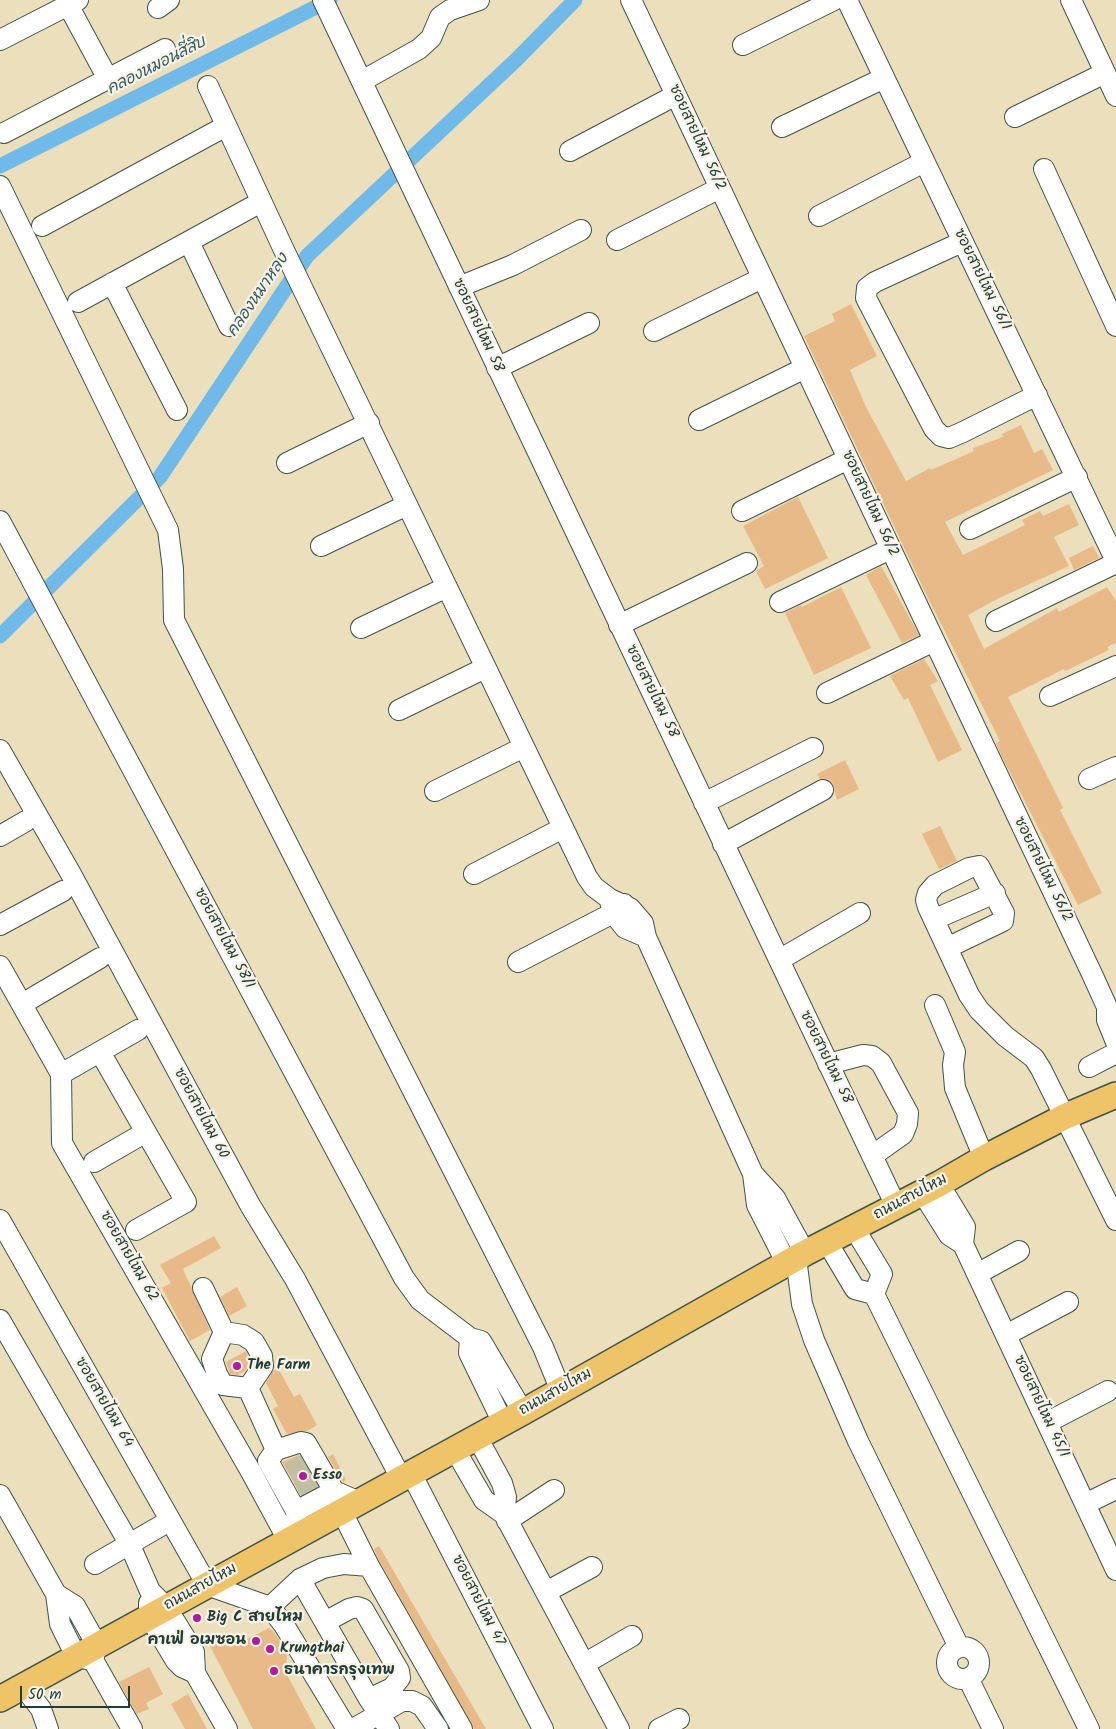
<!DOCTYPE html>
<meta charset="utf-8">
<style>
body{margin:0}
#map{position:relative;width:1116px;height:1729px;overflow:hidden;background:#ebdfbc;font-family:Kalam,sans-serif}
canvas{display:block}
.scale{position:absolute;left:20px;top:1686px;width:110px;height:22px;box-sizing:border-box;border:2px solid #1f3d34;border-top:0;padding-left:6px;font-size:15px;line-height:18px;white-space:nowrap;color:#1f3d34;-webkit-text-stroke:4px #f7f3e8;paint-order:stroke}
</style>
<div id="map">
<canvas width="1116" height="1729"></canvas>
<div class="scale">50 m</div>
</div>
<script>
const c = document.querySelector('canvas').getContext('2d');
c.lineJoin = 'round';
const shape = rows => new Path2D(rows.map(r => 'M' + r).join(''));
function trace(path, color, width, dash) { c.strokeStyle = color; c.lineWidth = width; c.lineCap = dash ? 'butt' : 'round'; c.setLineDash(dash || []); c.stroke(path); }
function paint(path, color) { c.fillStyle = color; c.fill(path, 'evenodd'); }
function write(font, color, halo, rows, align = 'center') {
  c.font = font + ' Kalam,"Playpen Sans Thai",sans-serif'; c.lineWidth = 4.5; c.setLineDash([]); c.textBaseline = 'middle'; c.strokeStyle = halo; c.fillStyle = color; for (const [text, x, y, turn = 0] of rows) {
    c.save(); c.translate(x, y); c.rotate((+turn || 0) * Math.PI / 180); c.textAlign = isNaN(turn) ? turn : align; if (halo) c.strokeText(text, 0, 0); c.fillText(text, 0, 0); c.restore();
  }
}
const canal = shape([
 [0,166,330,0],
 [0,636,160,477,307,256,516,60,575,0]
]);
const building = shape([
 [851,304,877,356,850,370,866,407,906,481,930,468,931,470,974,451,973,448,1003,437,1002,434,1021,425,1034,453,1042,449,1053,470,945,522,963,555,1025,525,1022,520,1040,511,1043,516,1069,504,1079,525,1054,537,1069,566,999,598,968,615,984,649,1057,608,1059,612,1107,587,1116,601,1116,643,1107,647,1109,650,1065,671,1064,669,1008,697,1063,808,1060,810,1102,893,1078,905,1002,757,996,743,1000,741,926,594,804,336,835,321,832,314],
 [798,497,828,558,765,589,756,571,764,566,743,526],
 [1093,546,1099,558,1074,570,1069,558],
 [881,566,919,635,902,643,866,575],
 [841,587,871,648,814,675,785,613,801,605,802,607],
 [924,659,938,681,930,685,962,750,938,762,908,698,904,700,890,676],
 [845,760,859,789,837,800,833,784,829,780,820,779,817,774],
 [940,826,957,861,939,869,922,834],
 [214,1236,221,1248,183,1269,210,1330,190,1341,162,1288,171,1283,160,1265],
 [237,1287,247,1306,229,1316,220,1297],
 [246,1351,251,1363,245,1371,238,1375,230,1374,226,1362],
 [278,1368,294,1397,300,1394,317,1425,307,1431,287,1434,273,1409,278,1406,266,1383,273,1371],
 [333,1454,346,1480,343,1482,328,1457],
 [299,1455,317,1486,301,1495,282,1462],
 [379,1546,486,1729,474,1729,379,1560,374,1549],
 [269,1628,274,1632,287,1653,286,1673,316,1729,253,1729,210,1646,226,1637,231,1647],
 [149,1667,163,1694,146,1703,149,1709,137,1714,119,1682],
 [188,1694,207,1729,185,1729,171,1704]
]);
const minorTunnel = shape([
 [289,1473,308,1463],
 [299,1492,319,1481]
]);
const minor = shape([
 [323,0,896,1206],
 [631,0,1092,974,1107,1007,1107,1020,1116,1042],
 [847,0,1116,561],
 [1071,0,1116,96],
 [68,5,108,79],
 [158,8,169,0],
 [0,40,78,0],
 [743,45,834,0],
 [362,81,419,49,431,38,440,17,450,10,479,0],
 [208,86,283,248,587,877,594,887,610,899,630,908,643,923,646,937,753,1174,757,1205,787,1264],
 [1015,117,1105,73],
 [782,127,884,78],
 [4,133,165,49],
 [570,151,676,95],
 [1044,169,1116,326],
 [0,186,168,530,173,569,174,620,543,1347,561,1391],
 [819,216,924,162],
 [42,226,226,126],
 [617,240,720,188],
 [189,242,229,326],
 [962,242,875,282,867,288,866,298,934,429,941,436,949,438,963,432,1037,395],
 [112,283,177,410],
 [459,287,513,265,581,230],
 [78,302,261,202],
 [654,331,762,278],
 [497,368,589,323],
 [699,420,805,368],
 [287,463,369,423],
 [742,511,848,459],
 [0,521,404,1278,420,1300,470,1338,481,1341,523,1412],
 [970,529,1077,477],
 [321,546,407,505],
 [780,602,890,549],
 [996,621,1116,563],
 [619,625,747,563],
 [361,628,447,587],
 [827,693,934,641],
 [1050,696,1116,666],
 [399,710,485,668],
 [0,750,71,874,250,1205,295,1279,401,1478],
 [1089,779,1116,767],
 [435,791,524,747],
 [704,803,813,748],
 [0,836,26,821],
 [723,844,823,790],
 [474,874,563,828],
 [610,901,613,913,625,928,646,937],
 [935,919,995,893],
 [0,925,63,891],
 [949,947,1003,921,1004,913,979,866,969,868,935,885,928,893,926,900,928,907,969,995,979,1010,1005,1036,1034,1058,1041,1069,1116,1220],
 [779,960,860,913],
 [518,962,613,913,624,904],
 [0,966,61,1074,62,1143,250,1470,288,1540],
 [22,1004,100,958],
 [935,1005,955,1052,953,1065,955,1088,984,1158],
 [100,1052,186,1202,136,1230],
 [828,1064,863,1055,872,1056,881,1063,908,1113,907,1124,903,1134,872,1156],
 [1089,1067,1116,1053],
 [61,1074,138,1030],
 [94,1162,146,1132],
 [753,1174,775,1198,805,1253],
 [939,1184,965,1227,963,1244,1116,1570],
 [922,1192,949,1235,963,1244],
 [0,1220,207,1585,270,1607,284,1625,347,1729],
 [854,1228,882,1274,874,1294,1089,1729],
 [827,1242,855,1289,874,1294],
 [796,1258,802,1304,814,1340,858,1441,959,1647],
 [977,1274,1019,1251],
 [203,1288,224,1332],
 [0,1320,129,1543,150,1591,166,1607,194,1652,195,1673,227,1729],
 [224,1332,243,1335,254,1342,262,1356,263,1366,248,1388,223,1385,217,1374,212,1359,224,1332],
 [1006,1335,1068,1302],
 [470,1338,469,1353,503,1423],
 [248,1388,276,1450],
 [1048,1422,1108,1391],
 [477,1437,502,1483,506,1497,504,1514,619,1729],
 [454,1448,484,1500,504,1514],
 [411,1473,543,1729],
 [0,1495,56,1594,60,1624,76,1656,91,1660],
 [1085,1504,1116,1489],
 [341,1510,369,1566,462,1729],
 [296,1511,334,1491],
 [507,1521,554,1490],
 [298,1534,296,1511,268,1461,276,1450,301,1442,306,1443,334,1491,357,1501],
 [95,1564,164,1524],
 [300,1579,369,1699,389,1729],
 [546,1592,592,1567],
 [56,1594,75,1606,97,1645,93,1660],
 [149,1603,149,1616,176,1661,182,1667,195,1673],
 [270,1607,300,1579,323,1568,344,1564,369,1566],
 [325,1622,349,1609,357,1607,363,1609,399,1671,400,1678,392,1688,369,1699],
 '947 1663a16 16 0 1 1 32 0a16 16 0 1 1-32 0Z',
 [93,1660,132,1729],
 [584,1664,632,1636],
 [968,1678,993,1729],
 [23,1686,41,1709,48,1729],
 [353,1729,402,1701,412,1701,422,1706,438,1729],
 [659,1729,679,1719]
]);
const major = shape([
 [0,1699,523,1412,805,1253,939,1184,984,1158,1064,1117,1116,1095]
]);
const markers = [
 [237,1366,5,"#b5179e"],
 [303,1476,5,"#b5179e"],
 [197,1618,5,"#b5179e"],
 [256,1641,5,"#b5179e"],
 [270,1649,5,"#b5179e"],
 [274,1671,5,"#b5179e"]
];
const streetNames = [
 ["ซอยสายไหม 56/2",696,138,65],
 ["ซอยสายไหม 56/1",981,280,64],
 ["ซอยสายไหม 58",477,326,65],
 ["ซอยสายไหม 56/2",869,504,65],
 ["ซอยสายไหม 58",651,692,64],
 ["ซอยสายไหม 56/2",1042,870,64],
 ["ซอยสายไหม 58/1",223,939,62],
 ["ซอยสายไหม 58",825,1058,64],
 ["ซอยสายไหม 60",200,1114,62],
 ["ถนนสายไหม",911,1198,-28],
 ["ซอยสายไหม 62",128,1257,60],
 ["ถนนสายไหม",556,1393,-29],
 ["ซอยสายไหม 64",103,1403,60],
 ["ซอยสายไหม 45/1",1040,1407,65],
 ["ถนนสายไหม",201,1588,-29],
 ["ซอยสายไหม 47",477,1601,63]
];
const poiNames = [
 ["The Farm",247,1366],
 ["Esso",313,1476],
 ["Big C สายไหม",207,1618],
 ["คาเฟ่ อเมซอน",246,1641,"right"],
 ["Krungthai",280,1649],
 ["ธนาคารกรุงเทพ",284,1671]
];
const waterNames = [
 ["คลองหมอนสี่สิบ",157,67,-27],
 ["คลองหมาหลง",259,296,-56]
];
trace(canal, '#6fbae8', 15);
paint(building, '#e8ba87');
trace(minorTunnel, '#c2bfa1', 20, [20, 10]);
trace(minor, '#3e5548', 22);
trace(major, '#3e5548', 28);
trace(minor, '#fff', 20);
trace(major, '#efc469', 25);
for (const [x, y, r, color] of markers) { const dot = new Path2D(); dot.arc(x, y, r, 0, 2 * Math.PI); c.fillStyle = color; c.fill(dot); trace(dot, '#f7f3e8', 2); }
write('15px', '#1f3d34', '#f7f3e8', streetNames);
write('bold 15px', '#1f3d34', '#f7f3e8', poiNames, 'left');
write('italic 16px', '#335c61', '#f7f3e8', waterNames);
</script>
